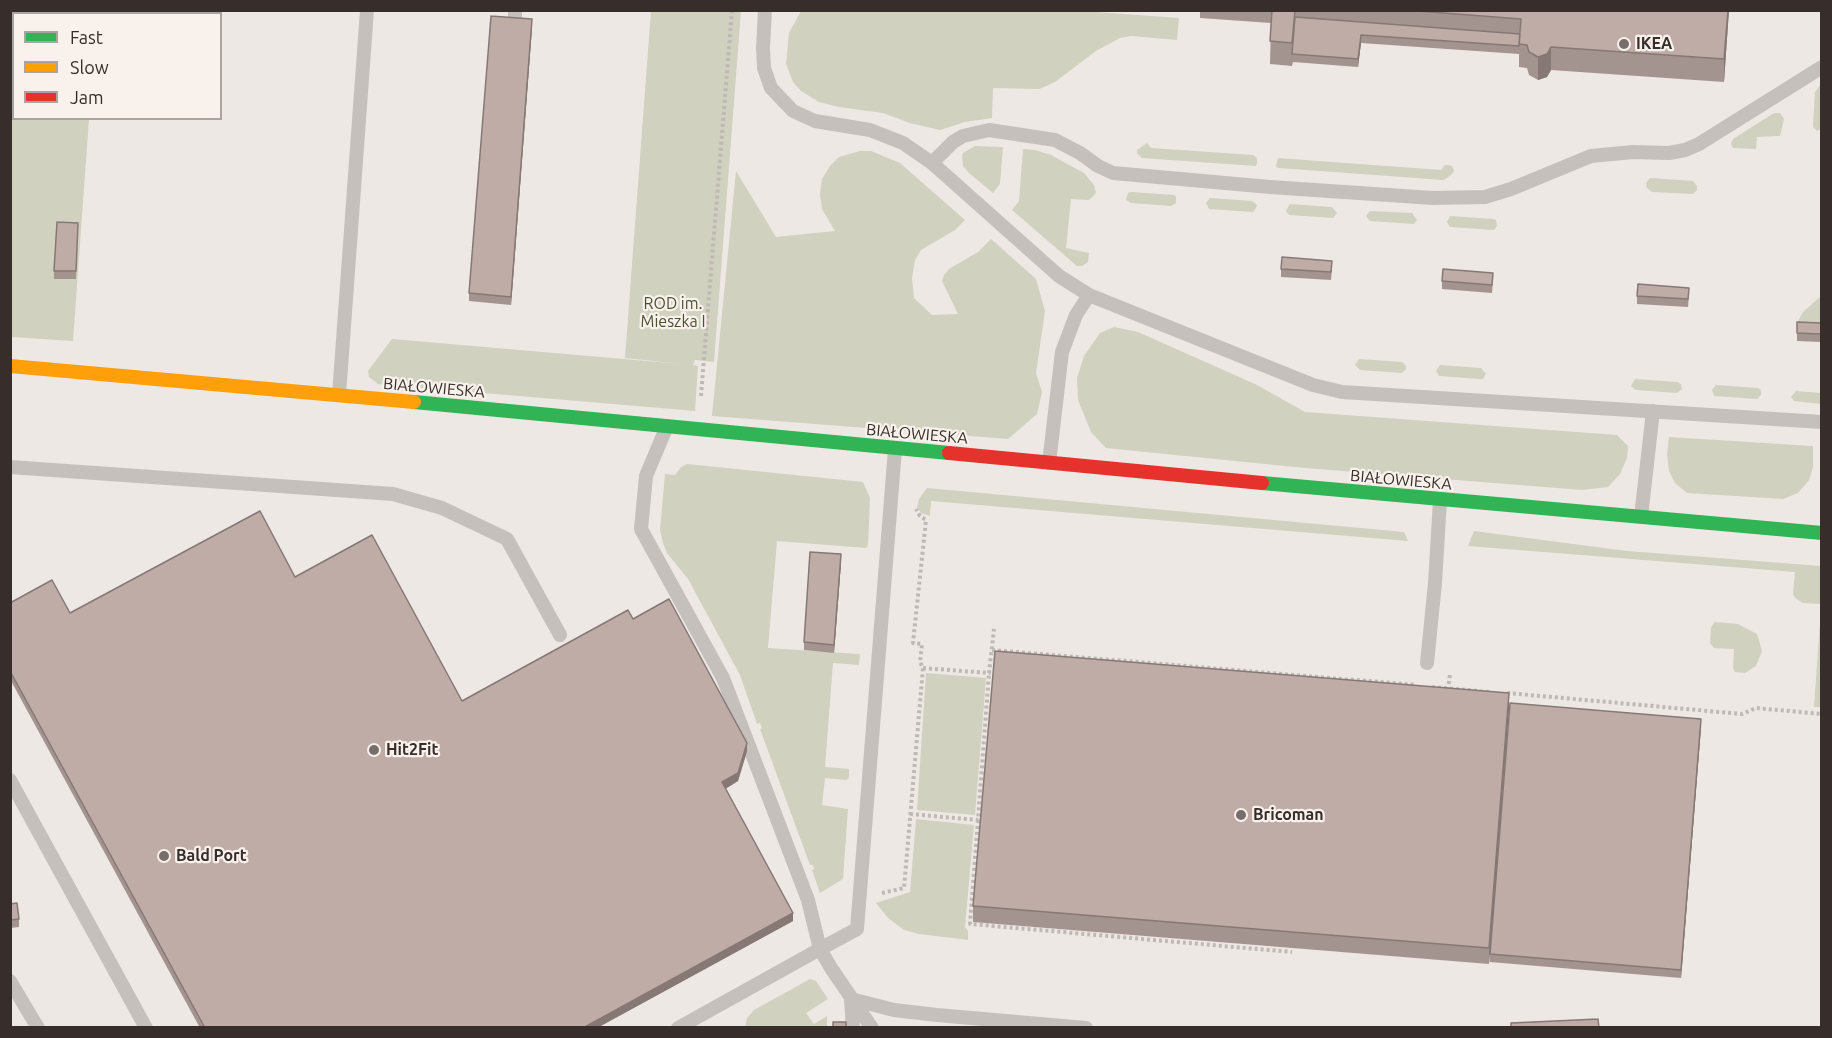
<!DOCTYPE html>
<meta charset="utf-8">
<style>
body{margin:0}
#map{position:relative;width:1832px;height:1038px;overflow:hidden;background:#ede8e4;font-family:Ubuntu,sans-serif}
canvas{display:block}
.frame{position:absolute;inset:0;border:12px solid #372d2b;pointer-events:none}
.legend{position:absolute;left:12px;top:12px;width:210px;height:108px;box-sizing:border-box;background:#f9f1ec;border:2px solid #aba39f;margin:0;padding:8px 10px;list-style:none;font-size:18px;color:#372d2b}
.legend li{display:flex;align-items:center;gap:12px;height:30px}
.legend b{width:30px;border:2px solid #aba39f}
</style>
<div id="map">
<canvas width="1832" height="1038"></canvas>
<div class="frame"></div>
<ul class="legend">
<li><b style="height:8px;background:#30b455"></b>Fast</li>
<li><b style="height:8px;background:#ff9f0a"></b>Slow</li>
<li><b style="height:8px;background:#e5322d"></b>Jam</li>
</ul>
</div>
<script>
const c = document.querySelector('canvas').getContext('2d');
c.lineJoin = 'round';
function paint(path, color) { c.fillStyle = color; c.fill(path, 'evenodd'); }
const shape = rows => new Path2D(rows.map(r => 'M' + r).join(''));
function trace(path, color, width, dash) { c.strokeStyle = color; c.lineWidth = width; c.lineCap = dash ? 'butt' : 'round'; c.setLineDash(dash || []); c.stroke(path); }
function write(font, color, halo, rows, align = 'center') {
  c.font = font + ' Ubuntu,sans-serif'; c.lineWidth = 4.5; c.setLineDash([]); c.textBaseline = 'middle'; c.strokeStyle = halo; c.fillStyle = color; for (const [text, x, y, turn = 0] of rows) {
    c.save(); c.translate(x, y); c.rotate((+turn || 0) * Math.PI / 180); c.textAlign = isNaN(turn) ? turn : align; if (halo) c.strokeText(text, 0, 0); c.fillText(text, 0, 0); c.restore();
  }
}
const green = shape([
 [10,11,96,11,96,14,14,14,14,118,89,119,73,341,11,337],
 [651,11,741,11,714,362,695,360,693,365,698,366,695,411,378,384,369,377,368,371,392,339,682,364,625,358],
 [1082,11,1179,18,1177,40,1131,36,1120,38,1096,51,1055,82,1044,87,1039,89,993,88,992,118,965,122,940,130,910,123,883,113,839,107,819,102,801,91,793,82,786,64,789,33,801,11],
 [1821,84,1821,129,1817,131,1813,127,1815,92],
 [1774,113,1780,113,1784,119,1780,136,1757,137,1756,149,1733,148,1731,144,1733,139],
 [1147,143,1151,148,1253,155,1257,158,1257,163,1256,166,1142,158,1137,153,1137,150],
 [975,146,1003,147,1000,184,993,193,969,173,963,166,962,157,963,153],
 [1023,149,1035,150,1051,155,1084,173,1094,185,1096,193,1089,200,1071,199,1066,248,1089,253,1088,262,1082,266,1077,266,1012,210,1019,201],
 [860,151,871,151,900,163,965,220,955,230,921,250,915,260,912,278,914,298,932,315,958,314,942,281,944,275,949,269,978,252,991,239,1036,279,1045,311,1036,373,1042,392,1037,414,1008,439,712,416,736,171,776,237,835,231,822,209,820,194,822,179,830,166,839,157],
 [1278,158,1441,170,1445,165,1448,165,1452,166,1454,171,1452,174,1444,180,1278,168,1276,166],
 [1650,178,1693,181,1697,186,1697,190,1693,194,1652,192,1647,188,1646,183],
 [1131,192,1174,195,1176,197,1176,203,1171,206,1131,203,1126,200,1128,193],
 [1210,198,1252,201,1257,205,1256,208,1253,212,1209,209,1206,203],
 [1290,204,1332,207,1337,213,1333,218,1289,215,1286,211],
 [1370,211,1412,213,1417,220,1414,224,1370,221,1366,216],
 [1450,216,1493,219,1496,220,1497,226,1494,230,1450,227,1447,222],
 [1821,296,1821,330,1797,323,1803,312],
 [1114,327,1138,332,1257,385,1305,412,1617,435,1628,446,1627,458,1620,474,1608,487,1582,490,1305,468,1106,448,1091,432,1078,400,1077,378,1084,356,1100,333],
 [1359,359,1402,362,1406,366,1406,369,1402,373,1360,370,1355,365],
 [1440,365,1481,368,1486,374,1483,379,1479,379,1439,376,1436,371],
 [1635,379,1677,382,1681,384,1682,389,1677,393,1636,390,1631,386],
 [1716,385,1758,388,1761,390,1761,395,1757,399,1714,396,1712,390],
 [1796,391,1821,393,1821,404,1794,401,1791,397],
 [1669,437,1813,446,1813,467,1809,480,1798,493,1783,499,1687,493,1675,483,1669,471,1667,454],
 [687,464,863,482,870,498,868,546,866,548,777,541,768,648,860,654,859,665,833,663,825,767,849,769,849,778,846,780,825,778,822,805,848,809,843,879,820,893,812,870,814,869,813,865,810,865,760,729,762,728,760,723,757,724,740,675,688,579,667,553,663,543,660,530,665,474,675,475,681,467],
 [927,488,1404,532,1408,541,931,501,930,516,921,513,917,507,919,499],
 [1474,531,1627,551,1821,566,1821,604,1803,603,1795,598,1793,594,1795,572,1468,546],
 [1821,608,1821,707,1814,707],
 [1715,622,1738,624,1757,634,1762,651,1756,666,1745,673,1735,672,1733,668,1734,649,1714,648,1710,643,1711,627],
 [926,673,986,678,975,815,917,810],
 [916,819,974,825,965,927,968,931,968,940,919,934,904,930,888,918,876,903,910,892],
 [810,979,816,981,828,999,806,1013,814,1024,827,1016,827,1027,745,1027,747,1018,754,1010]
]);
const path = shape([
 [701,396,732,10],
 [992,650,1416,685],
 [923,668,989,673,994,629],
 [1432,687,1490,692],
 [1448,690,1450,674],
 [1507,693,1742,714,1756,708,1822,714],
 [910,814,978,820,989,673],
 [978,820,970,924,1292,952],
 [882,893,904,888,923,668,920,662,922,644,913,643,926,520,920,516,916,509]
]);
const lane = shape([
 [765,10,763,48,764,68,771,88,793,111,815,121,870,130,903,143,932,163,1059,276,1089,295,1313,385,1342,392,1822,422],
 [515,17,515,10],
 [932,163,953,142,963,136,989,130,1055,140,1080,153,1098,166,1113,173,1270,187,1433,198,1485,197,1511,189,1591,156,1633,152,1669,153,1685,150,1699,144,1822,67],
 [339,395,367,10],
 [667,426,646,476,641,529,723,678,808,900,820,949,678,1028],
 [1049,463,1062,352,1076,315,1089,295],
 [10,467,393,494,442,508,507,539,560,635],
 [1641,517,1653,411],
 [1427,663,1435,583,1440,500],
 [10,780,146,1028],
 [10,981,38,1028],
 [851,999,894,1010,937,1015,1086,1028],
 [851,1000,853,1028],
 [872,1028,831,968,820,949,857,929,895,449]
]);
const fast = shape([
 [414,402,949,453],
 [1262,483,1822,533]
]);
const slow = shape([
 [10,366,414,402]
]);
const jam = shape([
 [949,453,1262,483]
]);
const wall = shape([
 [1200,10,1729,10,1724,82,1551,70,1547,77,1538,80,1529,75,1527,68,1519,67,1519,54,1361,43,1358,67,1293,62,1292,66,1270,64,1271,23,1200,18],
 [532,27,511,305,469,301,469,293],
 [78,223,76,279,54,279,54,271],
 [1281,269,1332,269,1331,280,1281,277],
 [1442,281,1493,281,1492,293,1442,289],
 [1637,296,1689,296,1688,307,1637,304],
 [1797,322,1821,323,1821,342,1797,341],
 [841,562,834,653,804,650,804,642],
 [295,577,462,701,747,751,738,781,725,789,793,921,597,1028,200,1028,10,679,10,603,70,613],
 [1509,709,1489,964,973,922,973,906],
 [1701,727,1681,978,1490,962,1490,954],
 [10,904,19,919,19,927,10,928]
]);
const shadedWall = shape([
 [1728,10,1729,10,1724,82,1724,59],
 [532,19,532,27,511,305,511,297],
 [1361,35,1361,43,1358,67,1358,59],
 [1551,47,1551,70,1547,77,1538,80,1538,57],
 [841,554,841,562,834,653,834,645],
 [1509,693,1509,709,1489,964,1489,948],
 [1701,719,1701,727,1681,978,1681,970],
 [747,743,747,751,738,781,722,791,722,782],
 [793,913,793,921,597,1028,583,1028]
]);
const building = shape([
 [1272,10,1295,10,1292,43,1270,41,1272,10],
 [1405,10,1728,10,1724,59,1551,47,1547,54,1538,57,1529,52,1527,45,1519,44,1521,19,1405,10],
 [491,16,532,19,511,297,469,293,491,16],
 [1295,17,1520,34,1519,46,1361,35,1358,59,1292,54,1295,17],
 [57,222,78,223,76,271,54,271,57,222],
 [1282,257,1332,261,1331,272,1281,269,1282,257],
 [1443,269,1493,273,1492,285,1442,281,1443,269],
 [1638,284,1689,288,1688,299,1637,296,1638,284],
 [1797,322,1821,323,1821,334,1797,333,1797,322],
 [260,511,295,577,372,535,462,701,628,610,633,619,669,599,747,743,738,773,722,782,793,913,583,1028,205,1028,10,671,10,603,52,580,70,613,260,511],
 [810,552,841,554,834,645,804,642,810,552],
 [995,651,1509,693,1489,948,973,906,995,651],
 [1510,703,1701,719,1681,970,1490,954,1510,703],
 [17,903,19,919,10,920,10,904,17,903],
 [1598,1019,1599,1028,1511,1028,1511,1023,1598,1019],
 [833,1022,846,1022,846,1028,833,1028,833,1022]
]);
const markers = [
 [1624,44,6,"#776e6c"],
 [374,750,6,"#776e6c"],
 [1241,815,6,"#776e6c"],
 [164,856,6,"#776e6c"]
];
const poiNames = [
 ["IKEA",1636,44],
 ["Hit2Fit",386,750],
 ["Bricoman",1253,815],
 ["Bald Port",176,856]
];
const parkNames = [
 ["ROD im.",673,304],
 ["Mieszka I",673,322]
];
const streetNames = [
 ["BIAŁOWIESKA",434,388,5],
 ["BIAŁOWIESKA",917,434,5],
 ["BIAŁOWIESKA",1401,480,5]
];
paint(green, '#d0d1bf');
trace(path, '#bfb8b5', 4, [3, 3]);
trace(lane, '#c6c0bc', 14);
trace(fast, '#30b455', 14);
trace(slow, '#ff9f0a', 14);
trace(jam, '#e5322d', 14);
paint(wall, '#a49490');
paint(shadedWall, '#867875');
paint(building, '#bfaca7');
trace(building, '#867875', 1.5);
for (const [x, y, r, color] of markers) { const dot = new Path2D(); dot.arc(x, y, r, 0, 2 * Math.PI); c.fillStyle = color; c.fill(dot); trace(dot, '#f9f1ec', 2); }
write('bold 16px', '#372d2b', '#f9f1ec', poiNames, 'left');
write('16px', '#4a5330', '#f9f1ec', parkNames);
write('16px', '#372d2b', '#f9f1ec', streetNames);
</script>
